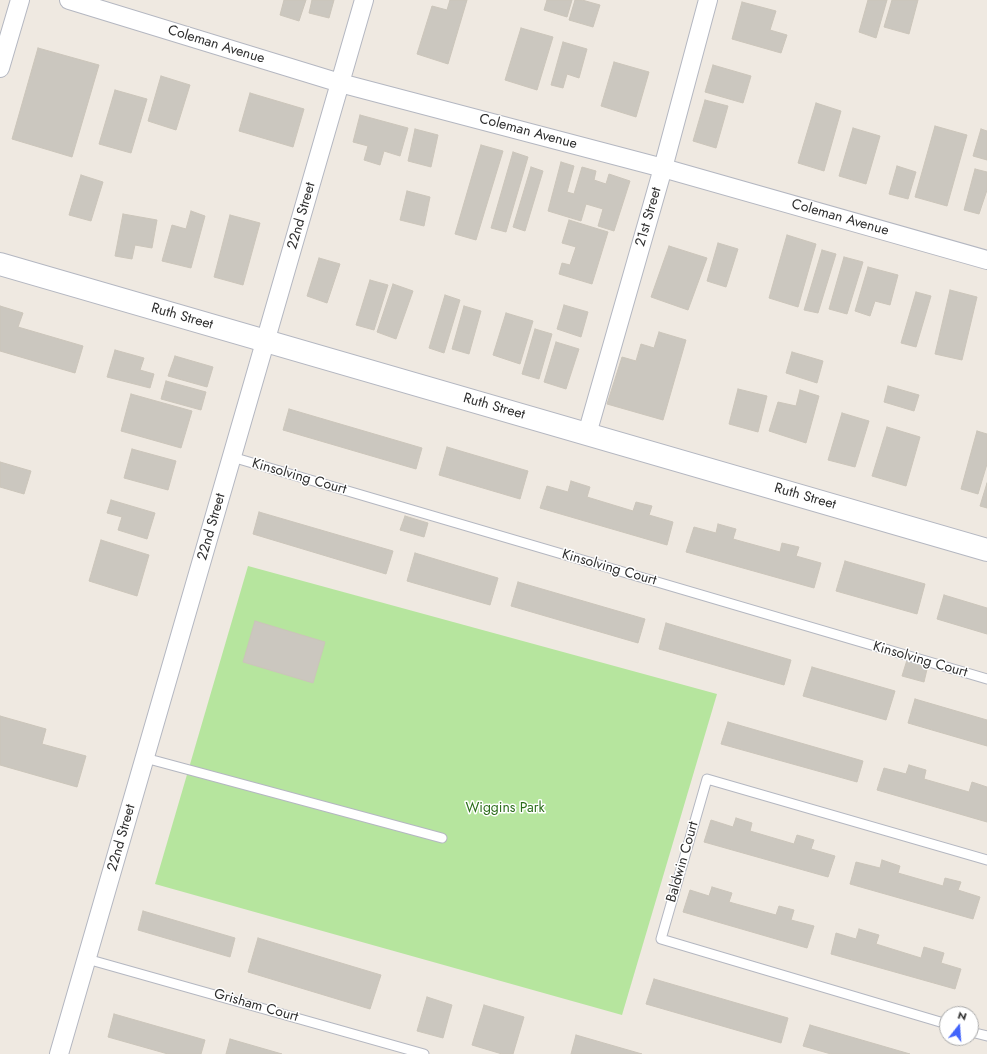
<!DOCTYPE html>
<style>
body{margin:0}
#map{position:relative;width:987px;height:1054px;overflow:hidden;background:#efe9e1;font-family:Jost,sans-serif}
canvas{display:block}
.north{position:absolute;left:939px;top:1006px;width:40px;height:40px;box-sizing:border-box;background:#fff;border:1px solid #ababab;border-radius:50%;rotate:17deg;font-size:11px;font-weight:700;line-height:16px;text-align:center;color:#2e2e2e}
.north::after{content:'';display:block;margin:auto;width:14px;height:18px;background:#4264fb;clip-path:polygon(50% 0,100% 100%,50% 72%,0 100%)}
</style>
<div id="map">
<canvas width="987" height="1054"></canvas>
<div class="north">N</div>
</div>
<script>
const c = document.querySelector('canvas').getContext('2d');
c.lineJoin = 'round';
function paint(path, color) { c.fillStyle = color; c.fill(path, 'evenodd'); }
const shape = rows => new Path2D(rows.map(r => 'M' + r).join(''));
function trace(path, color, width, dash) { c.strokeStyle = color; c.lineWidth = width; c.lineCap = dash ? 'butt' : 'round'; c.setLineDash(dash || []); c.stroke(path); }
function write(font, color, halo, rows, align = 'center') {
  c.font = font + ' Jost,sans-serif'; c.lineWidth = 3; c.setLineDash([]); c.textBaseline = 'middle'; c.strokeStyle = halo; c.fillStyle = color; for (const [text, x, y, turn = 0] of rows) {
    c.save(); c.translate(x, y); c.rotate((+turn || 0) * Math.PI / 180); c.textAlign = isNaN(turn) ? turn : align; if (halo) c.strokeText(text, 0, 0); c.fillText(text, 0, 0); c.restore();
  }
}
const green = shape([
 [248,566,717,694,622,1015,155,884]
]);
const building = shape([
 [284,0,306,0,299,21,280,15,284,0],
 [312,0,334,0,329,18,309,13,312,0],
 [450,0,467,0,448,64,417,54,432,6,447,10,450,0],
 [547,0,572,0,567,17,544,10,547,0],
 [575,0,582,0,600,5,593,27,569,20,575,0],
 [868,0,887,0,876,38,859,32,868,0],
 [892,0,918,0,909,34,884,27,892,0],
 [742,2,776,11,770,30,787,35,781,53,732,39,742,2],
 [521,28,553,37,537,90,505,80,521,28],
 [563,42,587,49,579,78,567,74,563,88,551,85,563,42],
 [38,48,99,65,72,157,12,139,38,48],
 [614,62,649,72,636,117,601,106,614,62],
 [713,65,751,76,743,103,705,92,713,65],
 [161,76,190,85,176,130,148,121,161,76],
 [115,90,147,99,131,153,99,144,115,90],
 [250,93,304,109,293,147,239,131,250,93],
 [705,100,728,106,716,148,693,141,705,100],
 [816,103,841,111,824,171,798,163,816,103],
 [360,115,408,128,400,156,384,151,380,165,364,160,368,146,353,142,360,115],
 [935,126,967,135,947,206,915,197,935,126],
 [853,128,880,136,866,184,839,176,853,128],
 [415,129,438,135,431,167,408,161,415,129],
 [981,129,987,131,987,160,973,156,981,129],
 [481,145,503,151,476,240,455,234,481,145],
 [513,152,528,157,506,232,491,228,513,152],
 [561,162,574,166,567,192,574,194,582,167,596,171,594,180,606,184,609,174,630,181,614,231,598,226,603,209,586,204,581,221,548,211,561,162],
 [897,166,916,172,908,199,889,194,897,166],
 [531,167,543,171,525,231,513,227,531,167],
 [975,169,987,172,987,190,979,214,964,210,975,169],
 [81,175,103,182,91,221,69,215,81,175],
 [407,191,430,197,424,226,400,220,407,191],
 [191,211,205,216,191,268,162,261,172,225,186,229,191,211],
 [123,214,157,220,152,248,135,245,132,259,115,256,123,214],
 [230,215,260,223,243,285,214,277,230,215],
 [569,220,608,232,592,284,559,274,562,263,570,265,576,247,562,243,569,220],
 [787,235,816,244,798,307,769,298,787,235],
 [718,243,738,249,726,287,707,281,718,243],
 [669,246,707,258,688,310,651,297,669,246],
 [822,250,836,254,818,313,804,310,822,250],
 [844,257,863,262,847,314,829,309,844,257],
 [319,258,340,264,327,303,307,296,319,258],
 [868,267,898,275,890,305,875,301,870,316,855,311,868,267],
 [370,280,388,285,374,330,356,325,370,280],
 [393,284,413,291,396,339,377,332,393,284],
 [950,290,977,297,962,360,935,354,950,290],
 [916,292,931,296,916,347,901,343,916,292],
 [445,295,460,300,444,353,429,348,445,295],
 [564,305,588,312,581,337,557,329,564,305],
 [0,306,23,313,18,327,83,346,75,373,0,351,0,306],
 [464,306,481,311,469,354,452,349,464,306],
 [506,313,533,321,520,364,493,355,506,313],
 [535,329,552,334,539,379,522,374,535,329],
 [659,332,686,340,663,420,607,404,622,357,636,361,641,344,654,348,659,332],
 [556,342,579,349,566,389,544,382,556,342],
 [115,350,144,358,140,370,154,374,150,388,107,377,115,350],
 [792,352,823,361,817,383,786,373,792,352],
 [175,356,213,367,207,387,168,376,175,356],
 [166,381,206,392,201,410,161,399,166,381],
 [888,386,919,395,914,411,884,402,888,386],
 [738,389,767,396,758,432,729,424,738,389],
 [800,390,819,396,806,443,769,431,778,402,796,406,800,390],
 [131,394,192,411,181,448,121,431,131,394],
 [289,409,422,448,416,469,283,430,289,409],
 [842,413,869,421,855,467,828,460,842,413],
 [887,427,920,437,906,486,872,476,887,427],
 [977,431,987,434,987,464,978,494,961,489,977,431],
 [447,447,528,471,520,499,439,475,447,447],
 [132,449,176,461,168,490,124,478,132,449],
 [0,462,31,471,24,494,0,487,0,462],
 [571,481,590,487,587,497,633,511,636,502,652,506,649,515,673,522,667,545,540,508,547,486,568,492,571,481],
 [987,483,987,508,980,506,987,483],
 [111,500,155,513,147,539,118,530,122,517,107,513,111,500],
 [259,512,393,551,386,574,253,534,259,512],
 [405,516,428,523,424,537,400,530,405,516],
 [718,524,736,529,733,539,780,552,782,543,799,547,796,556,821,563,814,588,686,552,694,527,716,533,718,524],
 [101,540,149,555,137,596,89,581,101,540],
 [415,553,498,578,490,605,407,581,415,553],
 [845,561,925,584,917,614,836,591,845,561],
 [518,582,645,619,638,643,511,606,518,582],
 [944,595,987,608,987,634,937,619,944,595],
 [255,621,325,642,313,683,243,662,255,621],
 [666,623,791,660,784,685,659,649,666,623],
 [907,660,928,665,924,682,902,676,907,660],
 [812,667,895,691,886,720,803,696,812,667],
 [915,699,987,720,987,746,908,723,915,699],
 [0,716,46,729,42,744,86,756,77,787,0,765,0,716],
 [728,722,863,761,857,782,721,744,728,722],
 [909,765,926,770,924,779,969,792,972,782,987,787,987,822,877,790,884,768,906,774,909,765],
 [736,818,752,823,750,831,794,844,797,835,814,840,811,849,835,856,828,877,704,842,711,820,733,827,736,818],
 [882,860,900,866,898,873,943,886,945,878,961,882,958,890,980,897,973,919,850,884,856,862,880,868,882,860],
 [712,887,732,893,729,902,776,915,779,906,794,910,791,920,814,926,807,948,683,912,690,890,709,896,712,887],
 [143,911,235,938,230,957,138,930,143,911],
 [859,929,879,935,876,944,921,958,924,947,944,953,941,963,961,969,955,989,831,954,836,933,856,939,859,929],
 [258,938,381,975,370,1009,248,972,258,938],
 [654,979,788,1018,781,1043,646,1004,654,979],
 [427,997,452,1005,443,1038,417,1031,427,997],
 [484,1005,524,1017,513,1054,502,1054,472,1045,484,1005],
 [114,1014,205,1040,201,1054,168,1054,108,1037,114,1014],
 [810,1025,910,1054,831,1054,803,1046,810,1025],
 [576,1035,642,1054,571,1054,576,1035],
 [230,1039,282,1054,226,1054,230,1039]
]);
const lane = shape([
 [232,457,987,679],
 [145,758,442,838],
 [87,959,424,1054],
 [947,1024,661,939,707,779,987,860],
 [971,1032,987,1036]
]);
const street = shape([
 [69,0,340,83,663,168,987,260],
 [0,68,20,0],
 [587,434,663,168,708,0],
 [59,1054,364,0]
]);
const secondary = shape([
 [0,264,987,550]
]);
const streetNames = [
 ["Coleman Avenue",216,45,17],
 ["Coleman Avenue",528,132,15],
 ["22nd Street",302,216,-74],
 ["21st Street",649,217,-74],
 ["Coleman Avenue",840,218,16],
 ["Ruth Street",182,317,16],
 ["Ruth Street",494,407,16],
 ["Kinsolving Court",299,477,16],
 ["Ruth Street",805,497,16],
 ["22nd Street",212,527,-74],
 ["Kinsolving Court",609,568,16],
 ["Kinsolving Court",920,660,16],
 ["22nd Street",122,838,-74],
 ["Baldwin Court",683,862,-74],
 ["Grisham Court",256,1006,16]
];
const parkNames = [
 ["Wiggins Park",505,809]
];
paint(green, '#b6e59e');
paint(building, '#cbc7bf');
trace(building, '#cbc5ba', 1);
trace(lane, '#b4b7c1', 11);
trace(street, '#b4b7c1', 20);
trace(secondary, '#b4b7c1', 24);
trace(lane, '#fff', 9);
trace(street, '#fff', 18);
trace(secondary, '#fff', 22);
write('14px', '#2e2e2e', '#fff', streetNames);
write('14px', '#2c6e1b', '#fff', parkNames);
</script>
